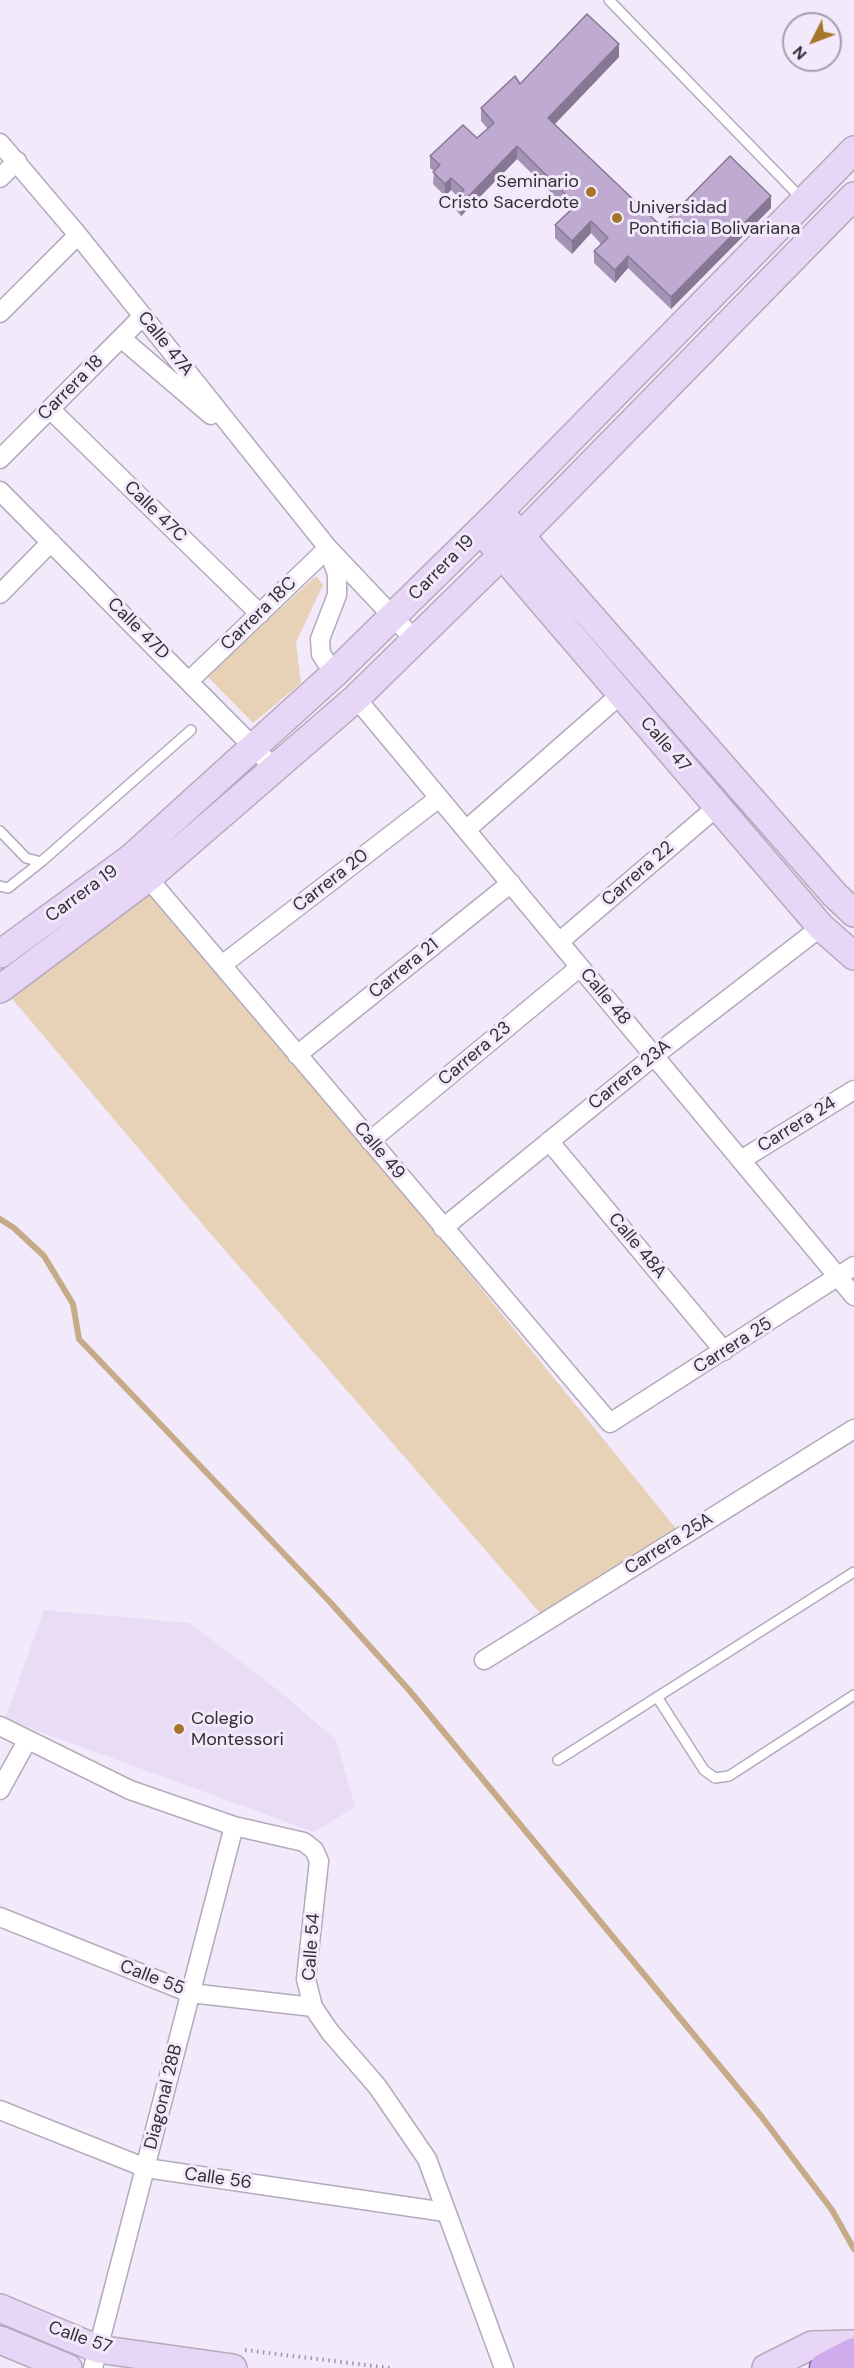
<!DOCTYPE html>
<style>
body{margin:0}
#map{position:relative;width:854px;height:2368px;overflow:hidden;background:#f2e9fb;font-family:"DM Sans",sans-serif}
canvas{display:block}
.north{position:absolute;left:782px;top:12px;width:60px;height:60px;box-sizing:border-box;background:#f2e9fb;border:2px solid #a59fac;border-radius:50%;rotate:228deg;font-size:16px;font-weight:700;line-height:24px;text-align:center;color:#322f35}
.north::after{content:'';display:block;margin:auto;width:21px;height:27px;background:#a5752a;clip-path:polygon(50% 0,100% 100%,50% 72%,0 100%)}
</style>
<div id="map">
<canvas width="854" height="2368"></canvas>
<div class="north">N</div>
</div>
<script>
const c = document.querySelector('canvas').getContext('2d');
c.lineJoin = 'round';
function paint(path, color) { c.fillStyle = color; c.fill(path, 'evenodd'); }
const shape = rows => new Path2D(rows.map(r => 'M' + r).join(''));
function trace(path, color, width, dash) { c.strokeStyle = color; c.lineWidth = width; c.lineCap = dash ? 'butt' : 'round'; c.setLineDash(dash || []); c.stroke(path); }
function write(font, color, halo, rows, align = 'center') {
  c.font = font + ' "DM Sans",sans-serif'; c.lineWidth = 6; c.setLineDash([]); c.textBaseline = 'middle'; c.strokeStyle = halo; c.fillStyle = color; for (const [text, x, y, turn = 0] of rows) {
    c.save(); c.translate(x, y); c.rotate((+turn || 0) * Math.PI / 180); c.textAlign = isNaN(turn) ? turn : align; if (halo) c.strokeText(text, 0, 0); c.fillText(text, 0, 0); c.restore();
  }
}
const built = shape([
 [44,1610,189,1623,283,1694,336,1740,355,1807,314,1832,5,1719]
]);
const green = shape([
 [316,576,323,585,296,642,301,683,253,723,207,676],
 [148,878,682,1536,547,1621,210,1233,3,988]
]);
const stream = shape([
 [0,1219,14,1228,44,1256,73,1304,79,1339,329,1601,409,1690,761,2116,832,2210,854,2249]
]);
const path = shape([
 [245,2350,390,2368]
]);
const lane = shape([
 [609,0,802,199],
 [0,831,26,858,41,862,191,730],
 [0,886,8,888,41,862],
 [657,1697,704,1770,715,1778,729,1776,854,1695],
 [558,1760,854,1572]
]);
const street = shape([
 [0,143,78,235,328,548,415,640],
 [0,178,17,161],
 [0,313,78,235],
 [121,338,211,415],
 [50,409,260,614],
 [0,459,143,316],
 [0,491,275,769],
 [329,552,337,574,337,595,320,639,321,654,334,674],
 [0,594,51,542],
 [190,680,328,548],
 [356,698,854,1296],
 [466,830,621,694],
 [148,878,610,1423,854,1266],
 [559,942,718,806],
 [222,965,439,798],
 [297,1055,511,883],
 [370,1141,580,967],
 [549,1141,724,1351],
 [741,1160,854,1090],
 [443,1228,654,1056,821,927],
 [484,1660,854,1429],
 [0,1726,130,1790,234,1826,304,1842,314,1850,319,1861,306,1979,313,2007,330,2032,377,2086,427,2159,504,2368],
 [0,1790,27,1741],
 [0,1917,190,1993,313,2007],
 [0,2110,146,2168,445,2212],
 [93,2368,234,1826]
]);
const secondary = shape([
 [509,523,834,894,854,913],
 [491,542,821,927,854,956],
 [0,954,131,858,334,674,499,512,854,150],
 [0,989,148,878,356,698,502,555,854,196],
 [0,2308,98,2349,233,2368],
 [0,2340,68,2368],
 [766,2368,812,2345,854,2344]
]);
const primary = shape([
 [825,2368,854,2353]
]);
const wall = shape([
 [619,57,555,124,661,226,771,208,671,309,628,268,615,283,594,263,594,251,601,244,591,233,572,254,555,238,555,225,570,211,517,159,461,216,456,210,456,198,457,196,451,190,445,196,433,184,434,171,430,168,430,156,477,138,488,129,481,121,481,108,520,84]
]);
const shadedWall = shape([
 [619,44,619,57,548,131,548,118],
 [517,146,517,159,461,216,461,204],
 [451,178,451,190,445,196,445,184],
 [771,196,771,208,671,309,671,297],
 [591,221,591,233,572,254,572,241],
 [628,256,628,268,615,283,615,270]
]);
const building = shape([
 [587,14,619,44,548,118,661,226,730,156,771,196,671,297,628,256,615,270,594,251,608,238,591,221,572,241,555,225,576,205,517,146,461,204,456,198,464,190,451,178,445,184,433,172,440,165,430,156,463,125,477,138,494,123,481,108,515,76,520,84,587,14]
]);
const markers = [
 [591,192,6,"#a5752a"],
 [617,218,6,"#a5752a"],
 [179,1729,6,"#a5752a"]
];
const poiNames = [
 ["Seminario",579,182,"right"],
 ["Cristo Sacerdote",579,203,"right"],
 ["Universidad",629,208],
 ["Pontificia Bolivariana",629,229],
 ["Colegio",191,1719],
 ["Montessori",191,1740]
];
const streetNames = [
 ["Calle 47A",165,344,51],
 ["Carrera 18",71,388,-45],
 ["Calle 47C",155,512,44],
 ["Carrera 19",442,568,-45],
 ["Carrera 18C",259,614,-44],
 ["Calle 47D",138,629,45],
 ["Calle 47",665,745,49],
 ["Carrera 22",638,874,-41],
 ["Carrera 20",331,881,-38],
 ["Carrera 19",82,894,-36],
 ["Carrera 21",404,969,-39],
 ["Calle 48",605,997,50],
 ["Carrera 23",475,1054,-40],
 ["Carrera 23A",630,1075,-39],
 ["Carrera 24",797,1125,-32],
 ["Calle 49",379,1151,50],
 ["Calle 48A",637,1246,50],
 ["Carrera 25",733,1346,-32],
 ["Carrera 25A",669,1544,-32],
 ["Calle 54",312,1947,-86],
 ["Calle 55",152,1978,21],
 ["Diagonal 28B",164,2097,-76],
 ["Calle 56",218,2179,8],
 ["Calle 57",80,2338,19]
];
paint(built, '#e9ddf5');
paint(green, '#e7d2b7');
trace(stream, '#c6ab88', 6);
trace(lane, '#b3aabb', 12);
trace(street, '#b3aabb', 21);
trace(secondary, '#b3aabb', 30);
trace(primary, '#835ca3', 33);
trace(path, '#9e97a4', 4, [1.5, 4.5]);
trace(lane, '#fff', 9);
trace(street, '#fff', 18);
trace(secondary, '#e7d6f5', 27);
trace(primary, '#cfaceb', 30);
paint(wall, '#a493b4');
paint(shadedWall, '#867892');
paint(building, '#bfabd1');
trace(building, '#867892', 1.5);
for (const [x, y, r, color] of markers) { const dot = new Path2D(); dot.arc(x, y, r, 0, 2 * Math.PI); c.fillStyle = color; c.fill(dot); trace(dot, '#f2e9fb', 2); }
write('18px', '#322f35', '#f2e9fb', poiNames, 'left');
write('18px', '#322f35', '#f2e9fb', streetNames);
</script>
